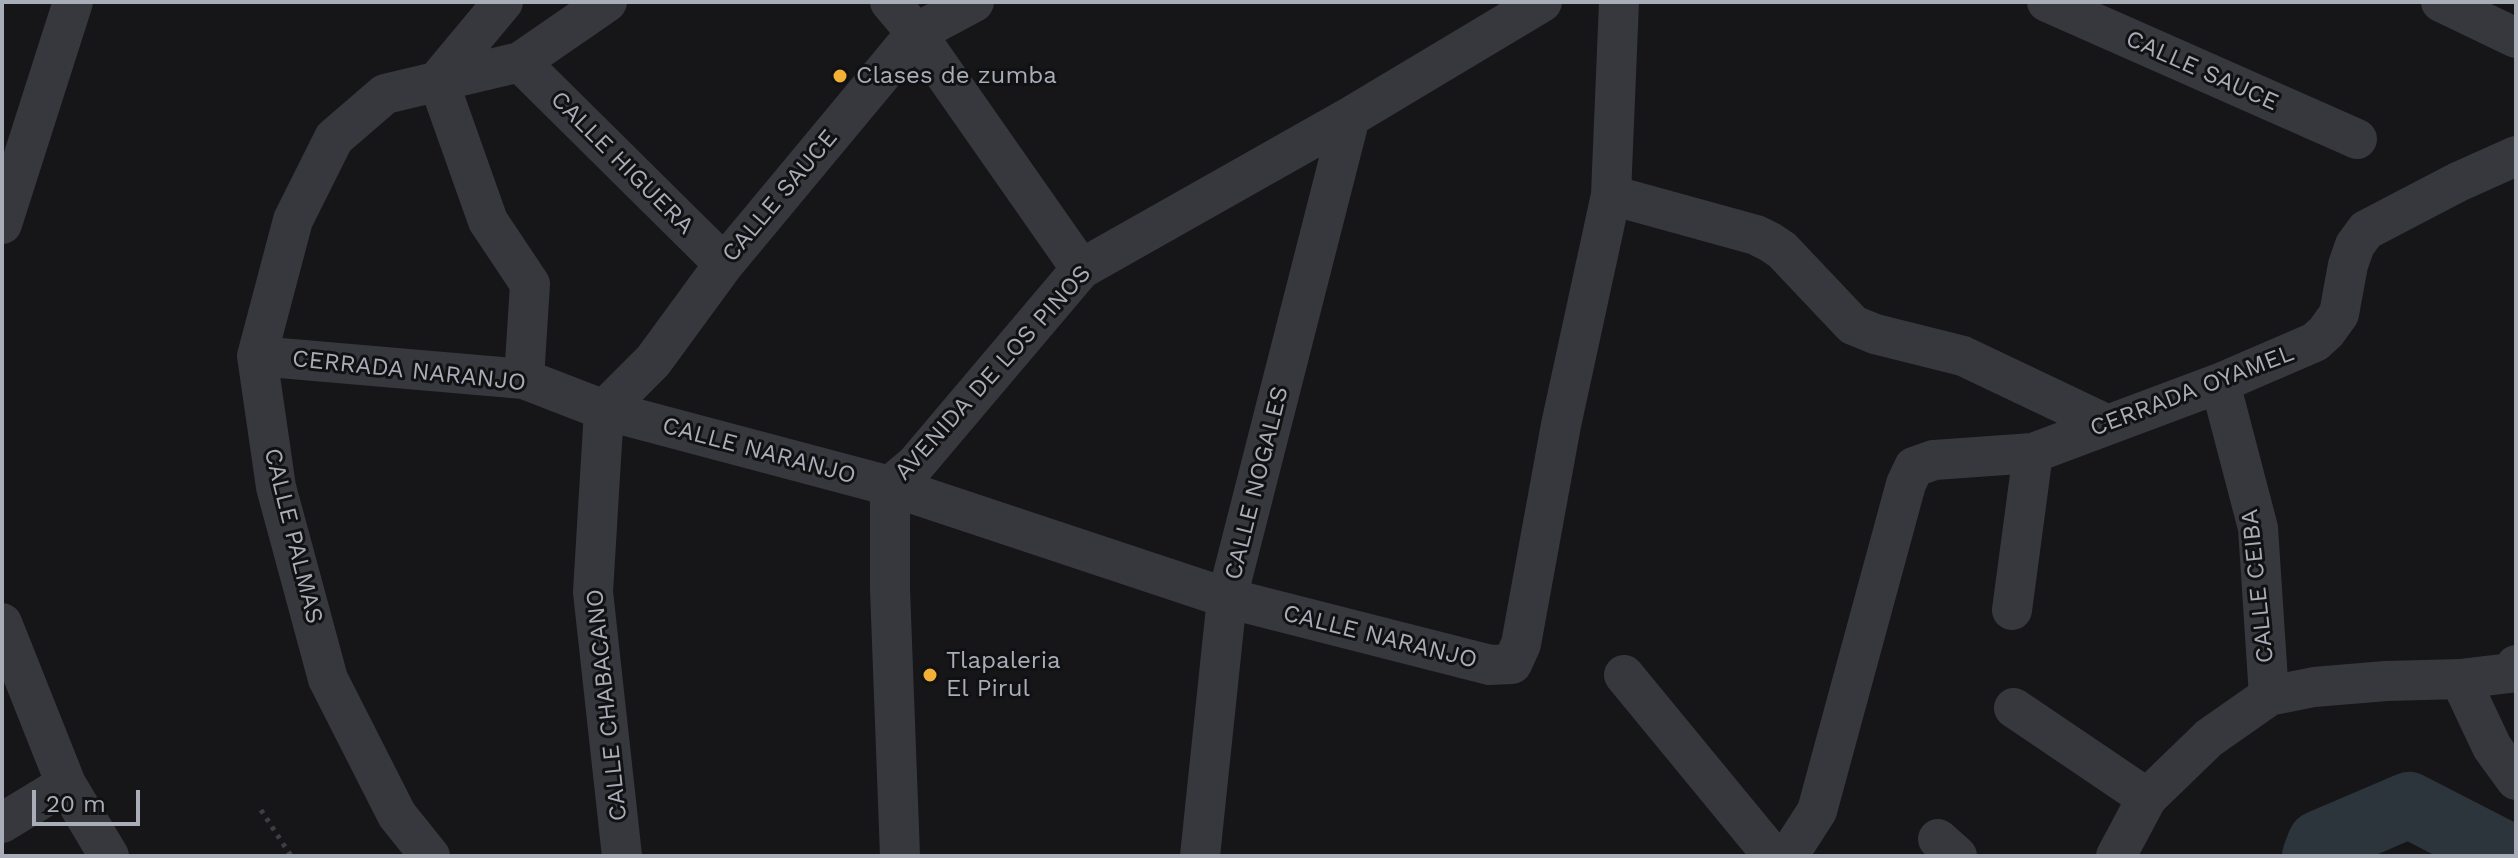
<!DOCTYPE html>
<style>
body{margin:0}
#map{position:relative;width:2518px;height:858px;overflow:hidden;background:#161618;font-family:"Work Sans",sans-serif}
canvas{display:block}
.frame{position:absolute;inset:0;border:4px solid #a8adb8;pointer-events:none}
.scale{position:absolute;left:32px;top:790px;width:108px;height:36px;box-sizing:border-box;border:4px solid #a8adb8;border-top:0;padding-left:10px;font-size:24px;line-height:28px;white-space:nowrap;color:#a8adb8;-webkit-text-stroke:6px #111113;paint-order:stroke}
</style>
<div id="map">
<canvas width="2518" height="858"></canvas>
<div class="frame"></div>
<div class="scale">20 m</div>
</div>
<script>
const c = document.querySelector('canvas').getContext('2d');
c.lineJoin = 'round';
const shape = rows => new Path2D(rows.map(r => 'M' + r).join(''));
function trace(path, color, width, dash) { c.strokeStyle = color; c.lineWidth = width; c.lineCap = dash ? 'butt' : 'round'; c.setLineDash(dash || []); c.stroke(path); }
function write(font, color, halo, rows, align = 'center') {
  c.font = font + ' "Work Sans",sans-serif'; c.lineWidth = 6; c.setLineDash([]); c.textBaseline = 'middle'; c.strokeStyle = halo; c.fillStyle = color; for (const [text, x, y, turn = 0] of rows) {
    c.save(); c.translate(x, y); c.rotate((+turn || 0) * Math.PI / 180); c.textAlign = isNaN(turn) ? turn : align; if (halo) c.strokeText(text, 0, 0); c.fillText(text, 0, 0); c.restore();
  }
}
const river = shape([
 [2315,856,2320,843,2409,805,2508,856]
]);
const path = shape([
 [261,810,291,856]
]);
const minor = shape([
 [890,2,916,33,1081,269],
 [2047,2,2357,139],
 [2441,2,2516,38],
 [520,62,724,264],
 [438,80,488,221,530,284,524,379],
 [438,80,503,2],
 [1611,195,1756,235,1770,242,1782,250,1853,325,1875,334,1963,356,2106,424],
 [2,224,73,2],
 [257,356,524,379,604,410,890,486,1227,598,1490,665,1512,664,1521,644,1561,425,1611,195,1619,2],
 [2220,383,2258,528,2269,696],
 [604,410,653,361,724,264,916,33,974,2],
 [604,410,593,592,622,856],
 [2012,610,2033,453],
 [2,623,66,784,109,856],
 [1624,675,1773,856],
 [2460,679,2510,673,2516,665],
 [2014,708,2147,798],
 [2,823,66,784],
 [1938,839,1957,856],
 [430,856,397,815,328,679,276,487,257,356,293,220,334,138,385,94,520,62,607,2],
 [900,856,890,589,890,486,916,464,1081,269,1350,117,1542,2],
 [1200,856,1227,598,1350,117],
 [1788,856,1817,811,1906,484,1914,467,1934,460,2033,453,2220,383,2315,342,2326,332,2339,314,2348,265,2355,245,2366,230,2458,182,2516,156],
 [2116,856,2147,798,2209,738,2269,696,2314,687,2386,681,2460,679,2492,747,2516,780]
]);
const markers = [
 [840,76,8,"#f2b134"],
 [930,675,8,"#f2b134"]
];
const streetNames = [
 ["CALLE SAUCE",2202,71,24],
 ["CALLE HIGUERA",622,163,45],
 ["CALLE SAUCE",780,196,-50],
 ["CERRADA NARANJO",409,371,6],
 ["AVENIDA DE LOS PINOS",993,373,-48],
 ["CERRADA OYAMEL",2192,391,-21],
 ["CALLE NARANJO",759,451,15],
 ["CALLE NOGALES",1257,483,-76],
 ["CALLE PALMAS",293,536,76],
 ["CALLE CEIBA",2258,586,-96],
 ["CALLE NARANJO",1380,637,14],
 ["CALLE CHABACANO",607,705,-96]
];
const poiNames = [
 ["Clases de zumba",856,76],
 ["Tlapaleria",946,661],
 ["El Pirul",946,689]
];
trace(river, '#2c353c', 66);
trace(path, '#3d3f44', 5, [4, 6]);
trace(minor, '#37383d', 40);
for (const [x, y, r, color] of markers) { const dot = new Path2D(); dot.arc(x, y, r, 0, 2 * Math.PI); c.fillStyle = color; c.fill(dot); trace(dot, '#111113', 3); }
write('24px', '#a8adb8', '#111113', streetNames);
write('24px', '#a8adb8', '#111113', poiNames, 'left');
</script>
